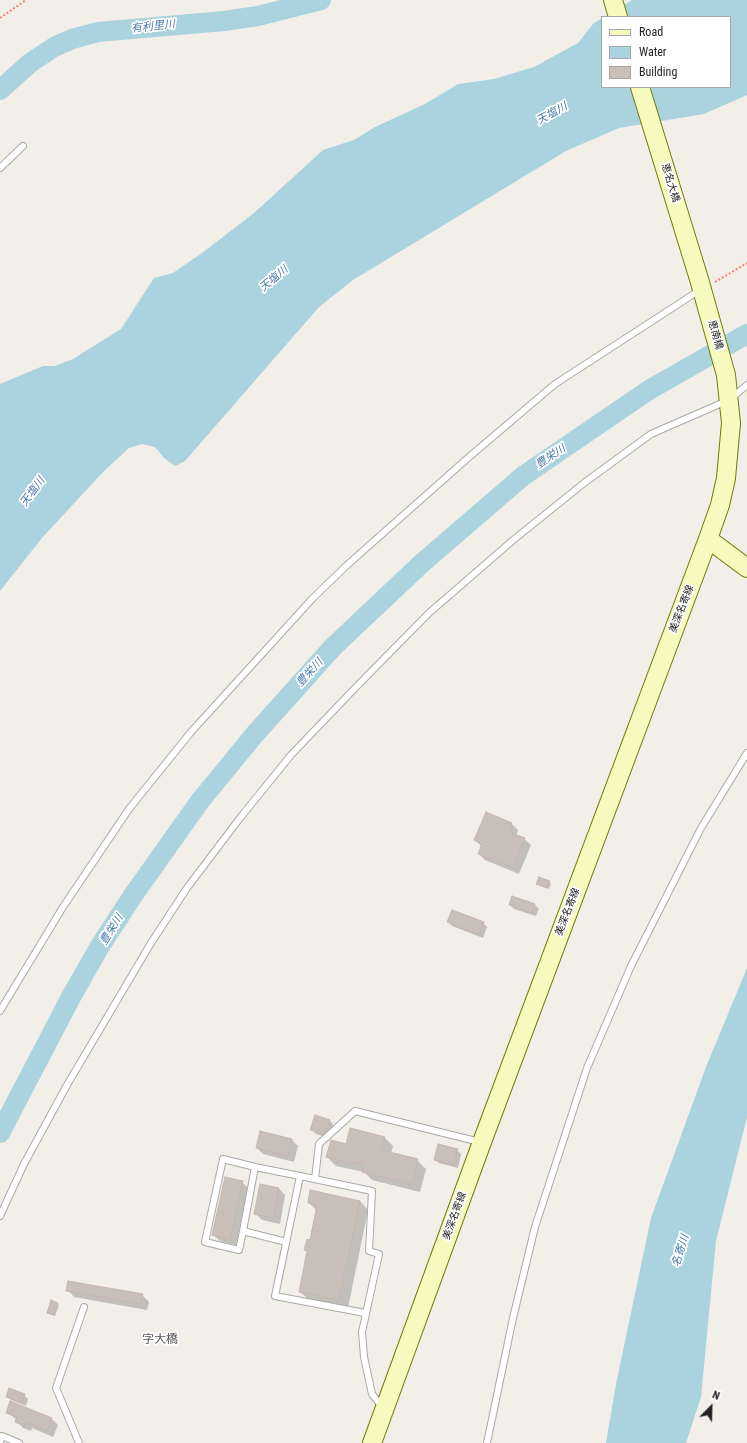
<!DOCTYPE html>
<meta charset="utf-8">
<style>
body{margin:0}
#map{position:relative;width:747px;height:1443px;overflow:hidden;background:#f2efe9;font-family:"Roboto Condensed",sans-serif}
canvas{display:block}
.legend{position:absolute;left:601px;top:16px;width:130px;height:72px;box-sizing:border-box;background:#fff;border:1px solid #a7a7a7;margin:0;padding:5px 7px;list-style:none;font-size:12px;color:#222}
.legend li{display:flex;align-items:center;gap:8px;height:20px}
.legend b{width:20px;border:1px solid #a7a7a7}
.north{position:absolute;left:691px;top:1387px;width:40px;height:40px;-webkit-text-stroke:3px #fff;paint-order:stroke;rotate:23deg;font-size:11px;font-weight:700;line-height:16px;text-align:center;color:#222}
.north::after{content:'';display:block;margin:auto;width:14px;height:18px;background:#222;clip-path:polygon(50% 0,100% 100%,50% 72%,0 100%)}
</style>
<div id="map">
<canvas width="747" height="1443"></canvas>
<ul class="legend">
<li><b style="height:5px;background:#f7fabf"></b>Road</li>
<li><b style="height:11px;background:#aad3df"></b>Water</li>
<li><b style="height:11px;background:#c7bfb8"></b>Building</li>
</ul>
<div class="north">N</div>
</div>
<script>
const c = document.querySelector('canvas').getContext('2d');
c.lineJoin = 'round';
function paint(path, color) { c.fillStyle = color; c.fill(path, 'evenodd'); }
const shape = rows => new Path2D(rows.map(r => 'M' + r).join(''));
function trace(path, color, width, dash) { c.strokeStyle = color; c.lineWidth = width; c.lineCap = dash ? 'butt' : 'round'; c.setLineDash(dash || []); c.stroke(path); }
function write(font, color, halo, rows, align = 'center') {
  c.font = font + ' "Roboto Condensed","Noto Sans JP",sans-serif'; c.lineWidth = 3.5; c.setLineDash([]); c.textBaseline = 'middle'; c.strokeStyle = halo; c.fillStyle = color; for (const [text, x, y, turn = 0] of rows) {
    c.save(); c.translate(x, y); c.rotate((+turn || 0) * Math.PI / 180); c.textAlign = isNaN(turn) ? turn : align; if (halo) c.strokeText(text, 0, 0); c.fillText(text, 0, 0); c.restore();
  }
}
const water = shape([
 [632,0,747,0,747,95,704,114,619,128,566,151,353,280,319,307,185,461,175,466,164,458,155,447,142,444,129,448,104,471,42,538,0,591,0,384,43,366,55,366,73,359,121,329,154,278,173,273,202,253,254,213,323,150,354,140,375,127,425,104,458,84,494,79,534,67,578,43,593,24,602,18,602,87,730,87,730,17,604,17],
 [747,968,747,1117,716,1241,701,1397,686,1443,606,1443,616,1384,651,1218,706,1067]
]);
const shadow = shape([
 [486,814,512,824,518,830,516,836,524,839,531,845,519,874,485,860,479,854,482,847,475,840],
 [549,882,551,884,549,889,537,884],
 [510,905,535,905,539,909,536,916,514,909],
 [448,922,483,923,487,927,483,938,452,926],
 [329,1120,333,1124,329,1138,316,1134,312,1130],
 [384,1137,393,1146,391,1154,417,1160,426,1169,420,1192,372,1180,364,1172,336,1166,327,1157,347,1145],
 [292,1140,298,1146,294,1162,263,1154,257,1148],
 [457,1150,461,1154,458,1168,439,1163,435,1159],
 [242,1182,248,1188,236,1245,220,1241,213,1235],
 [261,1185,279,1189,285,1195,280,1224,262,1220,256,1214],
 [360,1201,368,1210,348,1308,309,1300,300,1292,308,1253,305,1250,310,1241,317,1211,309,1203],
 [68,1290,142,1295,149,1302,147,1310,74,1297],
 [57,1304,59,1305,55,1316,50,1314,48,1313],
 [24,1395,28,1399,26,1406,11,1400,7,1396],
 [7,1412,52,1419,58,1425,53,1437,32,1428,31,1431,23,1428,17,1420]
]);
const river = shape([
 [0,90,30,63,54,47,72,39,98,32,224,21,258,16,321,0],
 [0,1133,71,997,100,946,134,894,200,801,255,734,333,647,421,564,523,476,649,390,747,334]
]);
const building = shape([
 [486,812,512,823,509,832,525,838,513,868,478,854,482,844,474,840,486,812],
 [539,877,550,881,547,888,536,884,539,877],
 [512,896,535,904,532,913,509,905,512,896],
 [452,910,484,922,479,935,447,922,452,910],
 [315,1115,330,1120,324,1135,310,1130,315,1115],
 [350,1128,385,1137,381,1150,418,1159,412,1184,362,1172,364,1164,355,1162,354,1164,326,1157,331,1140,346,1144,350,1128],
 [260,1131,292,1139,288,1156,256,1148,260,1131],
 [438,1144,458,1149,454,1165,434,1160,438,1144],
 [225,1177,243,1181,230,1239,212,1235,225,1177],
 [260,1184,279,1188,274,1218,254,1214,260,1184],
 [310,1190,360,1201,339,1300,299,1292,307,1251,304,1250,307,1239,310,1240,317,1205,308,1203,310,1190],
 [68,1281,143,1294,141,1304,66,1291,68,1281],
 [51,1300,58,1303,54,1315,47,1313,51,1300],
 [9,1388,25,1394,22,1402,6,1397,9,1388],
 [10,1401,52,1418,47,1431,25,1422,24,1426,15,1422,17,1417,6,1413,10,1401]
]);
const path = shape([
 [0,18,26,0],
 [715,282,747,263]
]);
const lane = shape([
 [0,168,23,146],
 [0,1011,63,907,129,809,191,732,312,599,346,566,469,457,555,384,700,290],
 [315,1179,319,1144,355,1111,480,1142],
 [0,1216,24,1164,67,1085,151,943,187,888,240,818,291,755,358,685,429,613,512,541,584,483,651,434,729,400,747,385],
 [243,1231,239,1250,205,1242,223,1159,255,1167],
 [286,1242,243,1231,255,1167,300,1176],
 [365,1313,275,1296,300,1176,372,1191,369,1251,379,1254,362,1332,364,1357,372,1394,383,1408],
 [0,1442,2,1436,19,1443],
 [79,1443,56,1388,84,1307],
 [487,1443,513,1318,535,1227,587,1068,631,966,701,828,747,753]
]);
const secondary = shape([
 [613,0,618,17],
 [708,539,747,568],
 [372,1443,482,1142,708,539,720,505,726,478,731,423,726,375,699,279,640,87]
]);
const streetNames = [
 ["恵名大橋",670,183,73],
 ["恵南橋",715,335,74],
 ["美深名寄線",682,609,-69],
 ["美深名寄線",568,912,-69],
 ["美深名寄線",455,1216,-70]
];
const waterNames = [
 ["有利里川",153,27,-6],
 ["天塩川",552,114,-29],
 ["天塩川",274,279,-40],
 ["豊栄川",551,457,-34],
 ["天塩川",33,492,-54],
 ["豊栄川",310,673,-48],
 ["豊栄川",112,930,-58],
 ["名寄川",681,1251,-73]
];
const quarterNames = [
 ["字大橋",160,1340]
];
paint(water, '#aad3df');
paint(shadow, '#0003');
trace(river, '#aad3df', 20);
paint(building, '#c7bfb8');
trace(building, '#c4b6ab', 1);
trace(lane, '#a9a9a9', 8);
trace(secondary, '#707d05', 20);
trace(path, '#fa8072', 2, [2, 2]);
trace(lane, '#fff', 6);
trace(secondary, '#f7fabf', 18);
write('10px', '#222', '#fff', streetNames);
write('italic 11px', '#4a7aab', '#fff', waterNames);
write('12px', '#555', '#fff', quarterNames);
</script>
